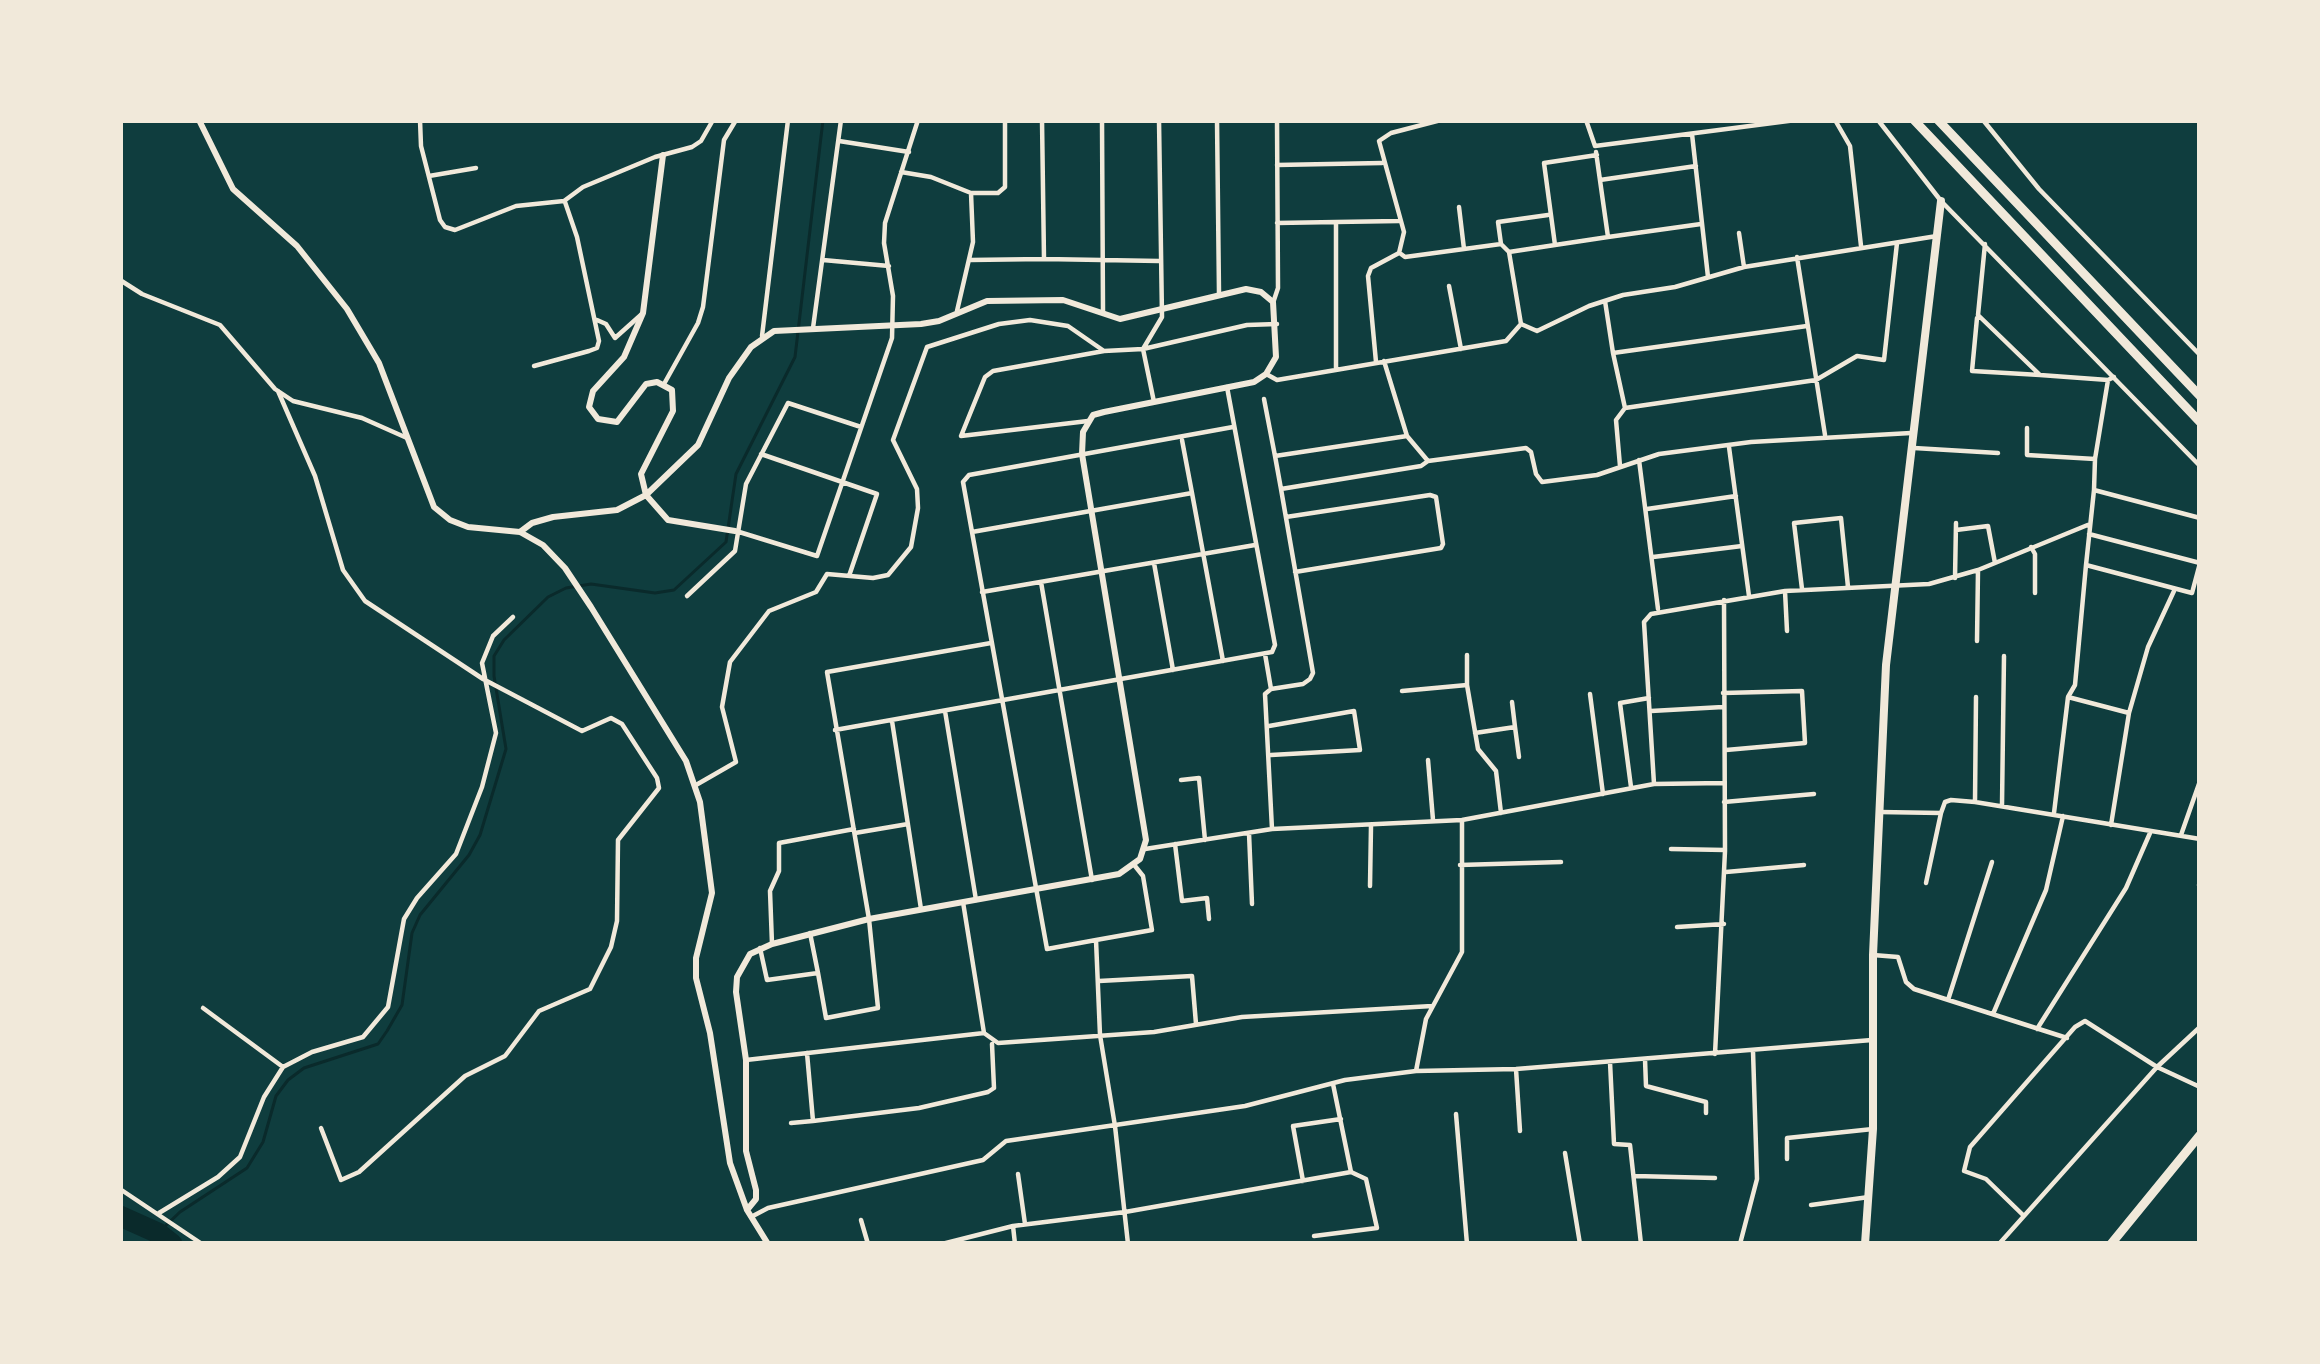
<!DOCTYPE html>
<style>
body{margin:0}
#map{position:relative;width:2320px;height:1364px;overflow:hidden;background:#0f3d3e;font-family:"Asap Condensed",sans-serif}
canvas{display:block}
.frame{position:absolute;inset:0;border:123px solid #f1e9da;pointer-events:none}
</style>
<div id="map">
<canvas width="2320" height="1364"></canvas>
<div class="frame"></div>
</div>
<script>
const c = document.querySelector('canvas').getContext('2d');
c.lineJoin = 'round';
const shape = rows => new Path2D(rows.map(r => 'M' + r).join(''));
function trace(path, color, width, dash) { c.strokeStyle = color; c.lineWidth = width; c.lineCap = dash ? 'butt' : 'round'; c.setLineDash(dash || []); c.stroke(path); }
const stream = shape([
 [158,1233,180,1212,247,1168,263,1142,276,1096,288,1080,304,1068,378,1044,387,1031,402,1005,412,933,420,915,469,855,480,835,506,749,494,676,494,656,504,640,548,597,566,588,591,584,655,593,674,590,726,542,736,474,795,357,823,120]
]);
const river = shape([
 [120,1216,158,1233,172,1244]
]);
const minor = shape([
 [420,120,421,146,440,220,445,227,455,230,516,206,564,201,583,187,655,157,692,147,701,141,713,120],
 [1102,120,1103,312],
 [1217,120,1219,293],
 [1586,120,1595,146,1796,120],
 [1835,120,1850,146,1861,246],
 [1878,120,1941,201,2200,466],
 [1983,120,2039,189,2200,355],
 [1692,134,1708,277],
 [839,141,909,152],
 [1596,152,1608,237,1701,224],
 [1597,155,1544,163,1555,245,1608,237],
 [1277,165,1382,163],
 [901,172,931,177,971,193,998,193,1005,187,1005,120],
 [429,176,476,168],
 [1600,180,1696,166],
 [1459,207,1464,249],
 [1277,223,1336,222],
 [1739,233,1744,267],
 [1985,244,1978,315,2040,375,2108,380,2114,377],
 [1509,252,1501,244,1498,222,1548,215],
 [1401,254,1405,257,1501,244],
 [1797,257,1825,435],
 [1044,259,1159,261],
 [823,260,889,266],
 [970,260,1044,259,1042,120],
 [120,280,142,294,220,325,275,389,293,401,362,418,407,438],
 [1449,286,1461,349],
 [1274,300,1278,288,1277,120],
 [1605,301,1613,353,1807,326],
 [957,311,973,242,971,193],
 [1977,318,1972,371,2040,375],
 [597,320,606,324,615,338,643,313],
 [1521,324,1509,252,1555,245],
 [813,328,841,120],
 [762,336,788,120],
 [1613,353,1625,408,1816,380,1857,356,1884,360,1897,243],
 [1384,361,1407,436,1428,461,1526,448,1531,452,1536,474,1542,482,1597,475,1659,454,1751,442,1911,433],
 [1376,362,1368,276,1371,268,1399,253,1404,232,1379,141,1391,133,1441,120],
 [534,366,589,351,597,348,599,341,577,237,565,202],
 [1336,370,1336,222,1399,221],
 [1268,375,1277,380,1506,341,1521,324,1537,331,1589,306,1623,295,1675,287,1744,267,1937,236],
 [664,384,698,323,703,307,724,140,736,120],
 [278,391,315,476,343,570,365,601,483,679,582,731,611,718,622,724,657,778,659,788,618,840,617,921,611,947,590,989,539,1011,505,1056,465,1076,359,1172,341,1180,321,1128],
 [1264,399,1275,456,1407,436],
 [1154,402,1143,349,1162,317,1159,120],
 [1088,421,961,436,985,377,993,371,1104,351,1143,349,1247,325,1277,324],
 [2027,428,2027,455,2095,459,2108,380],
 [1182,440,1192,493],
 [1729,447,1749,596],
 [1914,448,1998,453],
 [761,454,877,494,849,576],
 [1275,456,1281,489,1421,466,1428,461],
 [2095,459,2094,490,2200,518],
 [1639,460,1658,609],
 [1620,466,1616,420,1625,408],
 [2094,490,2086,565,2192,593,2200,563],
 [1647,509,1736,496],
 [1286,517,1430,495,1436,497,1443,544,1441,548,1295,572],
 [1956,530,1988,526,1995,563],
 [736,531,817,556,892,338,893,296,884,243,885,223,918,120],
 [972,532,1192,493,1223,661],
 [2089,534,2200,563],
 [2031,547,2035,554,2035,593],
 [1653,557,1742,546],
 [1154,563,1173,670],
 [2086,565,2075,685,2068,697,2129,713],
 [1955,578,1956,523],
 [1041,582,1092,880],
 [1802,589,1794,523,1841,518,1848,587],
 [1785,591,1787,631],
 [982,592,1255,545],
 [687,596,735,551,746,484,788,403,861,427],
 [1977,641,1978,570],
 [1265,654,1271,689,1303,684,1310,679,1313,673,1281,489],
 [1467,655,1467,685],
 [1271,689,1265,694,1272,829],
 [1402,691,1467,685,1478,749,1496,771,1501,813],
 [1723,693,1802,691,1805,743,1726,750],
 [1590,694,1603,794],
 [945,711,976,900],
 [1651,711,1723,707],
 [892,721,921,909],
 [1269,726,1354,711,1360,750,1271,755],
 [1515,727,1519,757],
 [835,730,1272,652,1275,645,1227,387],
 [1475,733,1515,727,1512,702],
 [1428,760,1433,820],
 [1181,780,1199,778,1205,840],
 [1654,784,1644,622,1651,614,1785,591,1929,584,1978,570,2090,524],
 [696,785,736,762,722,707,730,662,769,611,816,592,827,574,873,578,888,575,911,547,918,508,917,489,893,440,927,347,999,324,1030,320,1068,326,1104,351],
 [1631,787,1620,703,1649,698],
 [1724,802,1814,794],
 [1975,802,1976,697],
 [2002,805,2004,656],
 [1879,812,1941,813,1945,802,1951,800,1975,802,2200,839],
 [2054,813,2068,697],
 [2111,825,2129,713,2148,647,2174,591],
 [855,833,908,824],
 [1249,833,1252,904],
 [2181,835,2200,781],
 [1175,844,1182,901,1207,898,1209,919],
 [1145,849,1272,829,1462,820,1654,784,1724,783],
 [1671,849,1725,850],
 [1460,865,1561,862],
 [1726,872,1804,865],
 [1926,883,1941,813],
 [2199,885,2200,882],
 [1370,886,1371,826],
 [963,902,984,1033,998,1043,1154,1032,1242,1017,1432,1006],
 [1677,927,1724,924],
 [1096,940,1047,949,963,482,969,475,1233,427],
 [772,944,770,891,779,871,779,843,854,829],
 [760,948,767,980,818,973,810,933],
 [1873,955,1898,957,1906,982,1914,989,2067,1038],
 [818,973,826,1018,878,1008,869,919,827,672,991,643],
 [1099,981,1192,976,1196,1024],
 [1948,1000,1992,862],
 [203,1008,283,1067],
 [1993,1014,2046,890,2063,816],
 [2200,1027,2157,1067,2200,1087],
 [2037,1029,2126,888,2150,833],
 [1715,1054,1725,851,1724,600],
 [1645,1059,1646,1086,1706,1102,1706,1113],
 [746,1060,984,1033],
 [1610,1062,1614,1144,1630,1145,1641,1244],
 [1516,1069,1520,1131],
 [1416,1071,1426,1019,1462,952,1462,820],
 [1333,1084,1351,1172],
 [1456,1114,1467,1244],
 [813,1121,919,1108,988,1092,994,1088,992,1044],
 [791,1123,813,1121,807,1053],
 [1565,1153,1580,1244],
 [1787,1159,1787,1138,1873,1129],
 [1018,1174,1025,1224],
 [1635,1176,1715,1178],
 [1303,1181,1293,1126,1341,1119],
 [120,1189,202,1244],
 [1811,1205,1869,1197],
 [159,1213,218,1177,240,1157,264,1097,283,1067,312,1052,363,1037,388,1007,404,919,417,898,456,854,482,787,496,733,482,663,493,636,513,617],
 [751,1217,768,1208,983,1160,1006,1141,1245,1106,1345,1080,1416,1071,1516,1069,1872,1040],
 [861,1220,868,1244],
 [1013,1226,1015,1244],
 [942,1244,1013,1226,1125,1212,1351,1172,1366,1179,1377,1228,1314,1236],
 [1128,1244,1115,1126,1100,1035,1096,940,1152,930,1143,876,1135,866],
 [1740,1244,1757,1179,1753,1051],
 [1999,1244,2024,1216,2157,1067,2085,1021,2075,1027,1970,1147,1964,1171,1986,1179,2024,1216]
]);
const tertiary = shape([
 [199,120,233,189,297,246,347,309,379,363,434,507,450,520,468,527,520,532,543,545,565,568,591,607,686,761,700,802,712,893,696,958,696,978,710,1033,730,1163,747,1210,768,1244],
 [663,155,643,313,624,357,593,391,589,407,598,419,617,422,646,384,657,382,672,390,673,411,641,474,646,495,668,520,735,531],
 [520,532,532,523,553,517,617,510,646,495,698,445,729,378,751,347,774,331,921,324,939,321,987,301,1063,300,1120,319,1246,289,1261,292,1273,302,1276,357,1266,374,1254,382,1104,412,1093,415,1083,432,1082,454,1146,840,1140,859,1119,874,869,919,772,944,750,954,737,977,736,992,746,1060,746,1151,756,1190,756,1199,747,1210]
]);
const primary = shape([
 [1865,1244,1873,1129,1873,955,1886,665,1941,201]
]);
const trunk = shape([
 [2111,1244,2200,1135]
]);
const motorway = shape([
 [1914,120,2200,422],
 [1938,120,2200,396]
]);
trace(stream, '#0a2a2b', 3);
trace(river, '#0a2a2b', 21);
trace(minor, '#f1e9da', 4.5);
trace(tertiary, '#f1e9da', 6);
trace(primary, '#f1e9da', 8);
trace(trunk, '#f1e9da', 9);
trace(motorway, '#f1e9da', 9);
</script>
